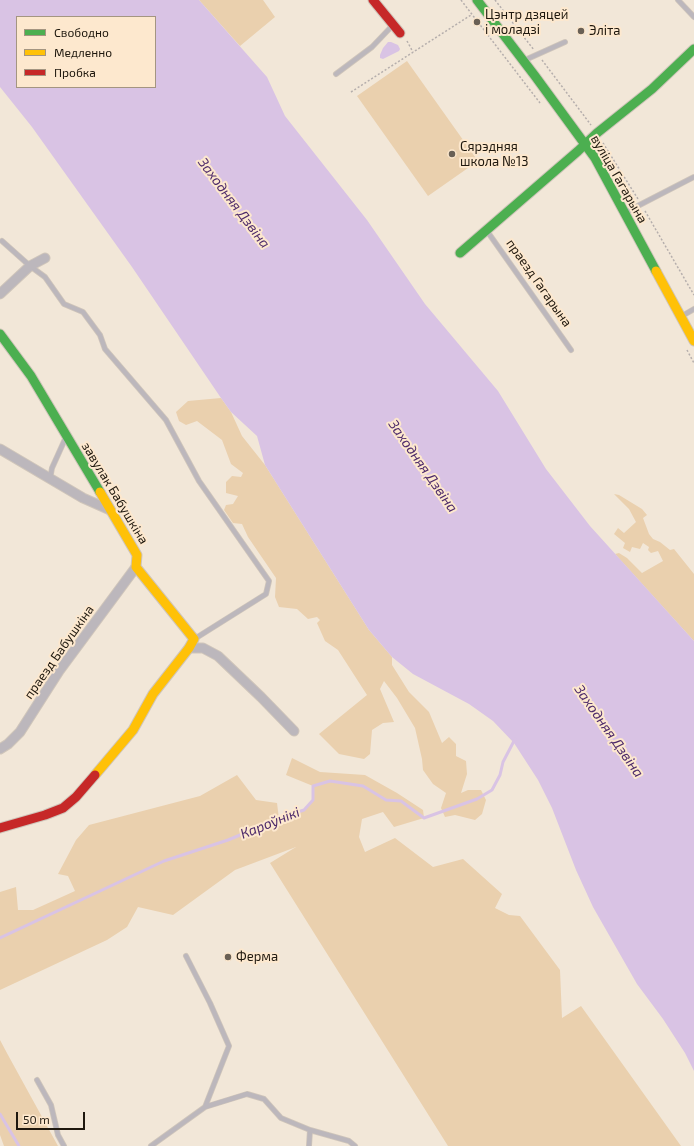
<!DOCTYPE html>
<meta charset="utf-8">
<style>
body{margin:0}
#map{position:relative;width:694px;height:1146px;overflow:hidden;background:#f2e7d8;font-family:"Exo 2",sans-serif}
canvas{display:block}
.legend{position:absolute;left:16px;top:16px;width:140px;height:72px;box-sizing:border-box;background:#fde8ce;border:1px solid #a49581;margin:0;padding:5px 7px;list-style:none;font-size:12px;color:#1f180e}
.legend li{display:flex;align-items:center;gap:8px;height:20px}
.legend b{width:20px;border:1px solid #a49581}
.scale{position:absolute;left:16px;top:1112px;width:69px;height:18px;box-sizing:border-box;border:2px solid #1f180e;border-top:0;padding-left:5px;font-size:12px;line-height:14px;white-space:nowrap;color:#1f180e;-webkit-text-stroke:3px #fde8ce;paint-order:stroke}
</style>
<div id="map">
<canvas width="694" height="1146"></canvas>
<ul class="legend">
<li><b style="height:5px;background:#4caf50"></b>Свободно</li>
<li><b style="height:5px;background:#ffc107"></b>Медленно</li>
<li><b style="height:5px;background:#c62828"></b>Пробка</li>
</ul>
<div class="scale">50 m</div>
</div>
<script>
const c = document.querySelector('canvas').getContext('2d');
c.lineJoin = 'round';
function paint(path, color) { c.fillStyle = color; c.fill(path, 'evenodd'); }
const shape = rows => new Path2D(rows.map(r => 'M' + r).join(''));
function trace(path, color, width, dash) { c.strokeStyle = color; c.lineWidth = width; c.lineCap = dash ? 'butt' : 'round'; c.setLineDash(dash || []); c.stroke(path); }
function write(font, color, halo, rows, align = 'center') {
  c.font = font + ' "Exo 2",sans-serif'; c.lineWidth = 4; c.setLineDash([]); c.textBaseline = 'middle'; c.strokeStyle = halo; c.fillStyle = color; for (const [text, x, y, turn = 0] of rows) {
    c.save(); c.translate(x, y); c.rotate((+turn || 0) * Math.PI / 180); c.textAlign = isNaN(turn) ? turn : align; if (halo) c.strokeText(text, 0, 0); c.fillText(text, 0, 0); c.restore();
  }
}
const green = shape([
 [199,0,263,0,275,17,240,46],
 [407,61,478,161,428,196,357,96],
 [221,398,231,412,242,436,265,465,369,630,392,657,392,665,409,692,429,712,442,743,449,737,456,744,456,756,466,761,467,774,461,793,468,790,481,790,486,800,482,814,475,820,455,815,445,817,441,808,446,793,433,784,423,770,422,759,415,728,397,698,384,681,380,689,394,722,383,723,372,730,370,754,364,759,339,754,319,734,367,695,338,650,325,641,317,623,320,620,317,617,308,619,297,609,279,607,275,597,276,578,248,537,242,524,233,523,224,510,226,505,233,504,238,496,226,493,226,482,232,476,241,477,243,473,231,464,222,440,197,421,186,425,179,421,176,412,188,401],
 [614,494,619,495,642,509,647,515,643,518,649,534,653,539,660,542,670,550,674,549,694,574,694,641,615,554,619,553,627,558,642,573,663,561,658,551,651,553,648,550,649,547,643,543,640,549,632,547,630,552,623,548,625,543,614,534,618,528,624,533,636,522,629,509],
 [292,758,320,772,365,775,397,793,423,810,424,818,394,827,383,812,362,819,359,837,365,852,395,838,433,867,463,859,502,894,495,908,509,915,520,916,560,970,562,1018,581,1006,681,1146,448,1146,270,863,296,847,235,870,173,915,138,907,127,927,107,940,0,990,0,892,16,887,18,910,33,910,75,891,68,876,58,874,76,840,89,825,200,796,237,775,256,800,277,803,279,819,304,810,313,800,313,786,286,775],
 [0,1040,8,1055,58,1146,4,1146,0,1135]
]);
const water = shape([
 [0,0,199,0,267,77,285,116,367,220,425,304,498,391,546,469,590,526,694,641,694,1071,685,1053,663,1019,637,984,593,907,576,870,552,808,538,780,514,743,493,721,469,704,413,674,392,657,369,630,265,465,257,436,231,412,221,398,132,267,32,127,0,87],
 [17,17,155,17,155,87,17,87],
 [388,42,391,42,398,45,400,49,399,51,383,59,380,58,380,55,383,48]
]);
const stream = shape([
 [0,938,164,861,228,840,286,816,304,810,313,800,313,786,330,781,363,786,386,800,401,801,424,818,477,799,492,790,500,775,503,762,515,739],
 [0,1114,19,1146]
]);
const path = shape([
 [461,0,540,103],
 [495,0,534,50],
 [407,41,413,52],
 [542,60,591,125],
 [351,92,471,15],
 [603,143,638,199],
 [645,211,694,295],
 [687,350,694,363]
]);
const lane = shape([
 [678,0,694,17],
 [525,60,565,42],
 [336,74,372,47,392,26],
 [626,212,694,177],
 [487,231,571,350],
 [2,241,30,266,45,277,64,304,83,312,100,335,105,349,166,420,199,481,269,581,266,594,196,638],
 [682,316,694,309],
 [50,479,52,468,66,437],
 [37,1080,51,1105,58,1135,64,1146],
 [205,1107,247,1094,264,1099,281,1118,310,1130,349,1141,355,1146],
 [151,1146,205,1107,229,1046,210,1003,186,956],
 [309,1146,310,1130]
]);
const street = shape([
 [0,294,30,266,45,258],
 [0,449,83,498,110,510],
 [189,648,203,648,218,656,261,697,294,731],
 [0,749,8,744,20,732,59,671,136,567]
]);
const fast = shape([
 [477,0,535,76,595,158,656,271],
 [460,253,578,151,597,133,652,89,694,49],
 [0,334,31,376,100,492]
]);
const slow = shape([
 [656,271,694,341],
 [95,775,133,730,153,694,189,648,194,639,136,567,137,555,100,492]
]);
const jam = shape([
 [373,0,400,33],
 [0,828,45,815,63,808,76,797,95,775]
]);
const markers = [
 [477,22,4,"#696055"],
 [581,31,4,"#696055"],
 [452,154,4,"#696055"],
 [228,957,4,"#696055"]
];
const poiNames = [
 ["Цэнтр дзяцей",485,15],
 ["і моладзі",485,30],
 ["Эліта",589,31],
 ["Сярэдняя",460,147],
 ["школа №13",460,162],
 ["Ферма",236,957]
];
const streetNames = [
 ["вуліца Гагарына",619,179,60],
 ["праезд Гагарына",539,283,55],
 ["завулак Бабушкіна",115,493,59],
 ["праезд Бабушкіна",59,652,-55]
];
const waterNames = [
 ["Заходняя Дзвіна",234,203,53],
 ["Заходняя Дзвіна",423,466,55],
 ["Заходняя Дзвіна",609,731,55],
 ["Кароўнікі",270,823,-22]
];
paint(green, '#ead0ae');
paint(water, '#d9c3e4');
trace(stream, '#d9c3e4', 3);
trace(lane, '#cfc5ba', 6);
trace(street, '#cfc5ba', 11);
trace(fast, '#cfc5ba', 11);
trace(slow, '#cfc5ba', 11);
trace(jam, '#cfc5ba', 11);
trace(path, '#b5aeac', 1.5, [2, 2]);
trace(lane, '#bcb7bc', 4.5);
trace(street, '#bcb7bc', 9);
trace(fast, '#4caf50', 9);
trace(slow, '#ffc107', 9);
trace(jam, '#c62828', 9);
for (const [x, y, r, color] of markers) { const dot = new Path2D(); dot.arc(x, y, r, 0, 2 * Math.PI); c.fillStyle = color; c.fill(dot); trace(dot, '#fde8ce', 1.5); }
write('13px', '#1f180e', '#fde8ce', poiNames, 'left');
write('13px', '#1f180e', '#fde8ce', streetNames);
write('italic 14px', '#4d2a6a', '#fde8ce', waterNames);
</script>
